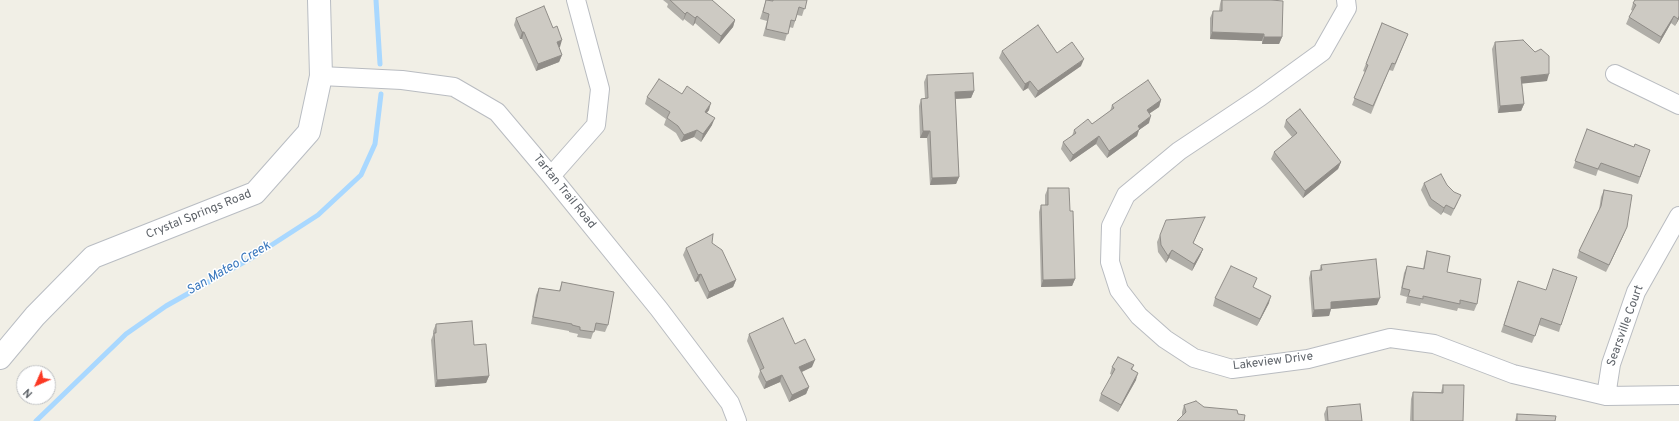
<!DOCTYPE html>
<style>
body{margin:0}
#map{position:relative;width:1679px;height:421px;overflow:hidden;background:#f1efe6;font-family:Overpass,sans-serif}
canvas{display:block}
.north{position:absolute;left:16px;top:365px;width:40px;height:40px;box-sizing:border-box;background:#fff;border:1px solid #bec0c3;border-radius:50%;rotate:225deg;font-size:11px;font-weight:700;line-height:16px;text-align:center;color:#5d6268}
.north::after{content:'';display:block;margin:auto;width:14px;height:18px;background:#fb3823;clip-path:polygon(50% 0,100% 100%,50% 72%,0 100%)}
</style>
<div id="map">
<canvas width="1679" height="421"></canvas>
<div class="north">N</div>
</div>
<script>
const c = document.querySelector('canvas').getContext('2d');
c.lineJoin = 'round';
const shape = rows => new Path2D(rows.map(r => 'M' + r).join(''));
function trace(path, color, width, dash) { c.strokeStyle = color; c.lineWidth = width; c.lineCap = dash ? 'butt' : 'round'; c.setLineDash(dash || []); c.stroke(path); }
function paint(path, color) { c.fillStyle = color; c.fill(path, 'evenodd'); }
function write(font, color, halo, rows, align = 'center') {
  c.font = font + ' Overpass,sans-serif'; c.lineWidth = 3; c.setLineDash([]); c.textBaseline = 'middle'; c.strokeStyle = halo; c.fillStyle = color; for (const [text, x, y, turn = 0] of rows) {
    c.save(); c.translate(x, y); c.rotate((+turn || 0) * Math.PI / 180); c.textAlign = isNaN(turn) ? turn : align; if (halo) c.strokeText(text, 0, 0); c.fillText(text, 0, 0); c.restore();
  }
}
const stream = shape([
 [376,0,380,64],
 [36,421,126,334,166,306,253,257,318,215,361,175,375,144,381,94]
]);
const street = shape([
 [1346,0,1347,8,1322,52,1260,97,1179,151,1126,195,1111,226,1110,262,1119,290,1139,316,1165,339,1194,358,1232,369,1308,359,1390,338,1434,344,1513,374,1606,396,1679,395],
 [1615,74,1679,105],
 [321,76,402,80,454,87,497,112,551,176,659,309,730,403,737,421],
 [551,176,596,125,600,89,576,0],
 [1606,396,1611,364,1636,292,1679,216]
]);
const secondary = shape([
 [0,358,35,316,93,257,255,193,309,132,321,76,319,0]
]);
const wall = shape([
 [663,0,712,0,735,20,733,27,719,44,695,23,693,26,684,19,683,21,667,7,668,4],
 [766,0,807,0,802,16,797,15,793,28,789,27,785,41,763,36,767,21,760,19],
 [1221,0,1271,0,1282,37,1279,44,1262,44,1262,41,1210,39,1210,18,1213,11,1219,11,1220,4],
 [1679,0,1679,19,1675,26,1671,23,1659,44,1626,24,1629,17,1633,11,1631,10,1633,3],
 [516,18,560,47,559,47,562,55,559,62,536,71,522,39,520,39,514,25],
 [1382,23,1408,34,1393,71,1389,70,1371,114,1352,105,1365,72,1363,71],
 [1495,42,1547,81,1522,83,1524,104,1521,111,1498,113,1492,49],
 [1002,51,1057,53,1081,66,1035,98,1028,88,1023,91,999,58],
 [927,75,974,91,971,98,955,99,959,177,956,184,930,185,927,138,920,138,919,106,921,99,925,98,924,82],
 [682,94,709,110,707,112,712,125,701,142,694,137,681,142,676,133,664,125,666,119,645,104,647,97],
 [1161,100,1159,107,1149,114,1149,123,1139,130,1137,136,1107,158,1096,144,1070,162,1061,149,1063,142,1072,136,1074,130,1092,124,1110,111,1112,105],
 [1286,120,1341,162,1338,169,1303,198,1271,159,1274,152,1292,137,1284,127],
 [1587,129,1634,147,1650,150,1638,184,1598,170,1596,176,1573,168],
 [1424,183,1447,185,1458,202,1451,216,1443,212,1441,215,1429,206,1421,190],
 [1048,188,1070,211,1075,279,1072,286,1041,287,1039,212,1041,205,1045,205,1045,195],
 [1604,190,1624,234,1606,272,1577,258,1579,251,1599,210,1601,197],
 [1205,217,1193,244,1203,249,1200,256,1192,271,1169,258,1166,263,1158,252,1157,242,1160,235],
 [712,243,736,280,733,287,707,299,698,281,695,282,683,255,686,248],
 [1427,251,1477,304,1474,311,1458,308,1457,311,1421,303,1420,306,1406,303,1407,297,1400,295,1404,273,1407,266,1423,269,1425,258],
 [1321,265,1377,305,1331,309,1329,316,1312,317,1309,278,1311,271,1319,271],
 [1518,281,1561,325,1559,332,1539,325,1532,343,1501,332],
 [562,282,608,325,605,332,594,330,591,339,577,337,578,334,569,332,569,331,531,324,536,295,539,288,559,291],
 [1215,298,1269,303,1257,326,1213,306],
 [436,324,474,345,489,376,486,383,435,387,431,340,433,335,433,331],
 [749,334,795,344,812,367,802,372,809,387,806,394,789,402,780,382,764,389,758,377,760,371,747,341],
 [1134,365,1132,370,1136,380,1118,412,1099,401,1101,394,1112,375,1110,374,1112,367],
 [1443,385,1463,421,1410,421,1411,399,1413,392,1441,392],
 [1184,405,1204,407,1238,414,1182,415,1182,412],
 [1327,407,1362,421,1325,421,1324,414],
 [1517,414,1555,421,1515,421]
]);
const shadedWall = shape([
 [687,12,684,19,683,21,685,14],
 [697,16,695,23,693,26,695,18],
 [1674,16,1671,23,1659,44,1661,37],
 [1679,16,1679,19,1675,26,1678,19],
 [735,20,733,27,719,44,721,36],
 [522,32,524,32,522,39,520,39],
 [1212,32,1264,34,1262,41,1210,39],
 [1264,37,1282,37,1279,44,1262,44],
 [562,40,560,47,554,49,557,42],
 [562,55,559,62,536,71,538,64],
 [1084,59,1081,66,1035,98,1038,91],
 [1549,74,1547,81,1519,84,1521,77],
 [1030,81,1028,88,1023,91,1025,84],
 [974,91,971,98,952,99,955,92],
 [1161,100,1159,107,1144,117,1147,110],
 [711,103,709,110,702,119,705,112],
 [1524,104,1521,111,1498,113,1500,106],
 [1151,116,1149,123,1139,130,1137,136,1107,158,1109,151,1138,126],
 [715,118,712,125,701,142,703,134],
 [697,130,694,137,681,142,684,135],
 [923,131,930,131,927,138,920,138],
 [1099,136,1096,144,1070,162,1073,155],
 [1341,162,1338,169,1303,198,1305,191],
 [959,177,956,184,930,185,932,178],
 [1446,205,1443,212,1441,215,1444,208],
 [1627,227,1624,234,1606,272,1609,265],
 [1203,249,1200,256,1192,271,1194,264],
 [1172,250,1169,258,1166,263,1168,256],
 [701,274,698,281,695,282,698,275],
 [1075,279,1072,286,1041,287,1043,280],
 [736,280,733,287,707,299,709,292],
 [1271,296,1269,303,1257,326,1260,319],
 [1380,298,1377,305,1331,309,1329,316,1312,317,1314,310,1331,302],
 [815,360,812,367,797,374,799,367],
 [1138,373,1136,380,1118,412,1121,405],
 [782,375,780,382,764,389,766,382],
 [489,376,486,383,435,387,437,380],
 [809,387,806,394,789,402,792,395]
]);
const building = shape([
 [670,0,712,0,735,20,721,36,697,16,695,18,687,12,685,14,670,0],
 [766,0,773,1,773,0,807,0,805,9,799,7,795,21,791,20,788,34,766,29,769,14,763,12,766,0],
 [1222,0,1271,0,1283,1,1282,37,1264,37,1264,34,1212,32,1213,11,1222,11,1222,0],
 [1635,0,1679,0,1679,16,1678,19,1674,16,1661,37,1629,17,1636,5,1633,3,1635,0],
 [544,6,553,28,557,26,562,40,557,42,562,55,538,64,524,32,522,32,516,18,544,6],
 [1382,23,1408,34,1395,64,1392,63,1373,106,1354,98,1368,65,1366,64,1382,23],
 [1038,25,1057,53,1072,42,1084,59,1038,91,1030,81,1025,84,1002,51,1038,25],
 [1523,40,1535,52,1541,49,1549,56,1549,74,1521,77,1524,104,1500,106,1495,42,1523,40],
 [973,73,974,91,955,92,959,177,932,178,930,131,923,131,921,99,928,98,927,75,973,73],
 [659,79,682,94,687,86,711,103,705,112,715,118,703,134,697,130,684,135,678,126,667,118,670,112,647,97,659,79],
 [1148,80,1161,100,1147,110,1151,116,1138,126,1140,129,1109,151,1099,136,1073,155,1063,142,1076,133,1074,130,1088,119,1092,124,1114,108,1112,105,1148,80],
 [1300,109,1341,162,1305,191,1274,152,1297,133,1286,120,1300,109],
 [1587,129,1634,147,1635,144,1650,150,1640,177,1601,163,1598,169,1575,161,1587,129],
 [1441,174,1447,185,1454,192,1461,195,1454,209,1446,205,1444,208,1431,199,1424,183,1441,174],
 [1048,188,1069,188,1070,211,1073,211,1075,279,1043,280,1041,205,1048,205,1048,188],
 [1604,190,1632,195,1627,227,1609,265,1579,251,1601,206,1604,190],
 [1205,217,1193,243,1203,249,1194,264,1172,250,1168,256,1161,245,1160,235,1166,220,1205,217],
 [713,234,712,243,722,250,736,280,709,292,701,274,698,275,686,248,713,234],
 [1427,251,1450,256,1447,272,1481,279,1477,304,1460,300,1460,304,1423,296,1423,299,1408,296,1410,290,1402,288,1407,266,1424,269,1427,251],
 [1376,259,1380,298,1331,302,1331,309,1314,310,1311,271,1322,270,1321,265,1376,259],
 [1231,266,1257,278,1253,287,1271,296,1260,319,1215,298,1231,266],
 [1553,269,1577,277,1561,325,1541,318,1535,336,1504,325,1518,281,1546,290,1553,269],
 [562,282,614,292,608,325,596,323,594,332,580,330,580,327,572,325,572,324,533,317,539,288,560,291,562,282],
 [783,318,795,344,805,339,815,360,799,367,809,387,792,395,782,375,766,382,760,370,764,368,749,334,783,318],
 [472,321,474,345,486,344,489,376,437,380,434,333,436,333,436,324,472,321],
 [1118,357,1134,365,1131,369,1138,373,1121,405,1101,394,1115,369,1112,367,1118,357],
 [1443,385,1464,385,1463,421,1413,421,1413,392,1443,393,1443,385],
 [1196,401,1204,407,1237,410,1238,414,1245,415,1244,421,1177,421,1186,412,1184,405,1196,401],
 [1360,404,1362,421,1328,421,1327,407,1360,404],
 [1517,414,1556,416,1555,421,1517,421,1517,414]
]);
const streetNames = [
 ["Tartan Trail Road",564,192,51],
 ["Crystal Springs Road",199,215,-22],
 ["Searsville Court",1626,326,-70],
 ["Lakeview Drive",1273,362,-7]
];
const waterNames = [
 ["San Mateo Creek",229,269,-30]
];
trace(stream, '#a9d8ff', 5);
trace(street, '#b9bcc1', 20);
trace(secondary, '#b9bdc3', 24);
trace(street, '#fff', 18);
trace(secondary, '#fff', 22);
paint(wall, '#b0aea8');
paint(shadedWall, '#908d88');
paint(building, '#cdcac3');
trace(building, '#908d88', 1);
write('12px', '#5d6268', '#fff', streetNames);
write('italic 13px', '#3977bd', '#fff', waterNames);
</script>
